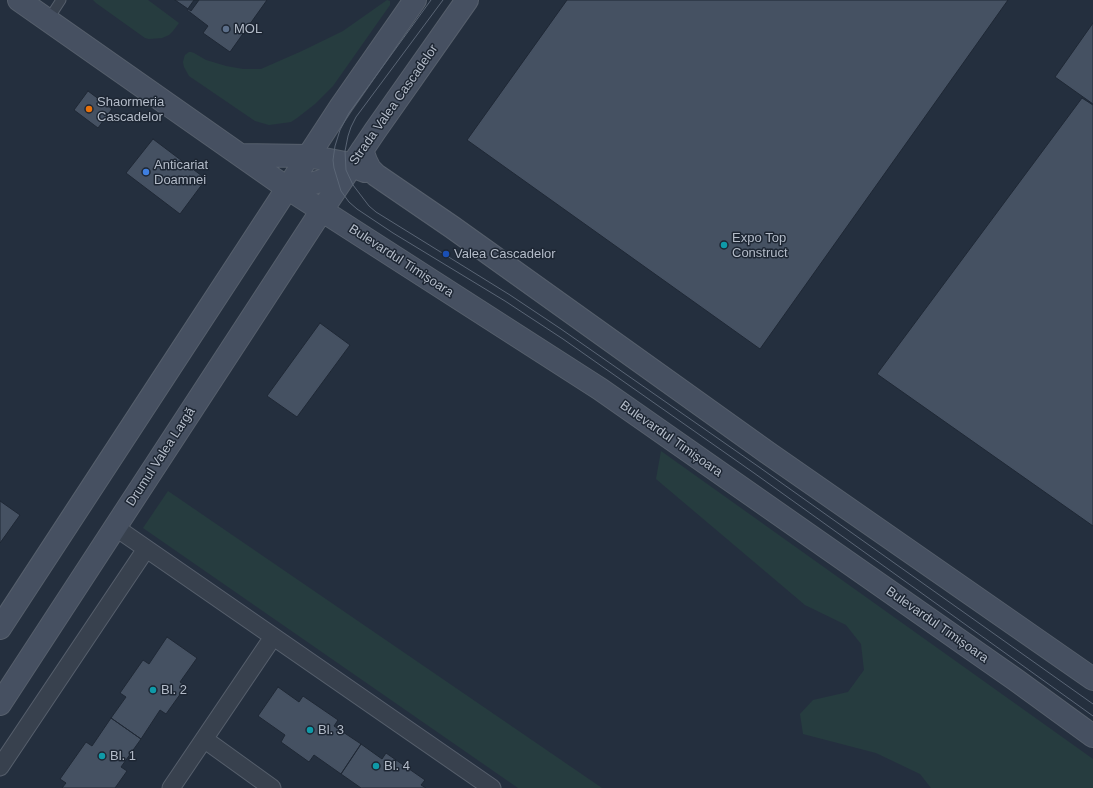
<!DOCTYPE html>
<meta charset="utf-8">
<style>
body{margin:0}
canvas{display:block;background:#242f3e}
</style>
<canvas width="1093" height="788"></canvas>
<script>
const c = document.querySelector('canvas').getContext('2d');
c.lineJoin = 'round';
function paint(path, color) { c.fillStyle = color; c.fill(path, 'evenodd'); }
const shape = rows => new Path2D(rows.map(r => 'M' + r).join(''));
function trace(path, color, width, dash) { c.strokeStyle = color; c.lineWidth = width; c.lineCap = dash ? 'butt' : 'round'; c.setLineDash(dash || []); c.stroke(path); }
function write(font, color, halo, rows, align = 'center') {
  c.font = font + ' Helvetica,sans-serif'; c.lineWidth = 3; c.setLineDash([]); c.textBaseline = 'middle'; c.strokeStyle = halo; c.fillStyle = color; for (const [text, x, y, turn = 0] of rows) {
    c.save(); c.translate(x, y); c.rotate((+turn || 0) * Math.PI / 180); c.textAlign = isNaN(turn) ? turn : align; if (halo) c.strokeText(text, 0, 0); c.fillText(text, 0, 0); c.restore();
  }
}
const green = shape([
 [93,0,148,0,179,23,173,31,169,35,162,38,149,39,145,38,96,3],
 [387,0,390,1,390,5,333,86,315,104,297,118,291,122,269,125,255,121,189,76,184,67,183,62,184,58,185,55,189,52,191,52,194,53,206,60,226,66,243,69,261,69,302,51,343,31],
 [661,451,1093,759,1093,788,931,788,920,774,876,753,803,734,800,714,813,700,848,692,864,670,861,644,846,625,805,605,656,479],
 [168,491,602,788,518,788,143,528]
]);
const building = shape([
 [175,0,199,0,191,11,175,0],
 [194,0,267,0,230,52,203,33,208,26,187,10,194,0],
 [567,0,1008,0,760,349,467,140,567,0],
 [1093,23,1093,104,1055,77,1093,23],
 [88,91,112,109,98,128,74,110,88,91],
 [1082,98,1093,105,1093,526,877,374,1082,98],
 [153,139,206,179,180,214,126,173,153,139],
 [320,323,350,345,297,417,267,396,320,323],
 [0,501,20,515,0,543,0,501],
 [167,637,197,658,180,682,186,686,166,714,160,710,141,739,111,718,126,697,120,693,143,660,149,664,167,637],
 [278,687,299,702,303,696,338,720,334,726,361,744,341,774,314,755,309,762,281,742,285,735,258,716,278,687],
 [111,718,141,739,121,767,127,771,115,788,62,788,66,783,60,779,86,742,92,746,111,718],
 [361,744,382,759,386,753,425,780,421,785,426,788,361,788,341,774,361,744]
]);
const lane = shape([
 [48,20,61,0]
]);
const street = shape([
 [115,527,492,788],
 [204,739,272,788],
 [0,767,146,549],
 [171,788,273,637]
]);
const secondary = shape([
 [19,0,287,188,600,389,1016,680,1093,736],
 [362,150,366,161,370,169,376,175,452,227,768,453,1093,679],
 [240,155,308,156,345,163,365,171],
 [287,188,310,184,321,181,336,175,350,167],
 [0,628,341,106,415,0],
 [0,704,322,210,375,131,467,0]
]);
const tram = shape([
 [431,0,349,113,340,130,335,146,333,160,334,168,341,191,349,202,357,209,393,233,505,301,563,339,754,473,1093,716],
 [443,0,356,117,351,127,348,136,345,151,346,170,353,185,369,206,376,212,510,295,561,329,759,467,1093,704]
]);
const markers = [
 [226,29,4,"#5c6f8a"],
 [89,109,4,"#e8710a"],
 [146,172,4,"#3f7fe0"],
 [724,245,4,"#0f9aa8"],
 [446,254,4,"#1a4fb4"],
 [153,690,4,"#0f9aa8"],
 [310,730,4,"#0f9aa8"],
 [102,756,4,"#0f9aa8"],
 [376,766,4,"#0f9aa8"]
];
const poiNames = [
 ["MOL",234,29],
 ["Shaormeria",97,102],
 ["Cascadelor",97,117],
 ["Anticariat",154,165],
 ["Doamnei",154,180],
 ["Expo Top",732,238],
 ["Construct",732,253],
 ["Valea Cascadelor",454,254],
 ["Bl. 2",161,690],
 ["Bl. 3",318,730],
 ["Bl. 1",110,756],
 ["Bl. 4",384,766]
];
const streetNames = [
 ["Strada Valea Cascadelor",394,105,-55],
 ["Bulevardul Timișoara",401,261,33],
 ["Bulevardul Timișoara",671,439,35],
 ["Drumul Valea Largă",161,457,-57],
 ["Bulevardul Timișoara",937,625,35]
];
paint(green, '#263c3f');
paint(building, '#455162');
trace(building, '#1f2835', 1);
trace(lane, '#565f6c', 11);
trace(street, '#565f6c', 19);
trace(secondary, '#565f6c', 24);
trace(lane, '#38414e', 9);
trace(street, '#38414e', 17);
trace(secondary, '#465061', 22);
trace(tram, '#5a6575', 1);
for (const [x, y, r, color] of markers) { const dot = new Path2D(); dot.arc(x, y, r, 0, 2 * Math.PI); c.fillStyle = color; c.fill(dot); trace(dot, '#1d2633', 1.5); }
write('13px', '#b4bcc9', '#1d2633', poiNames, 'left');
write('13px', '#b4bcc9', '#1d2633', streetNames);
</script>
